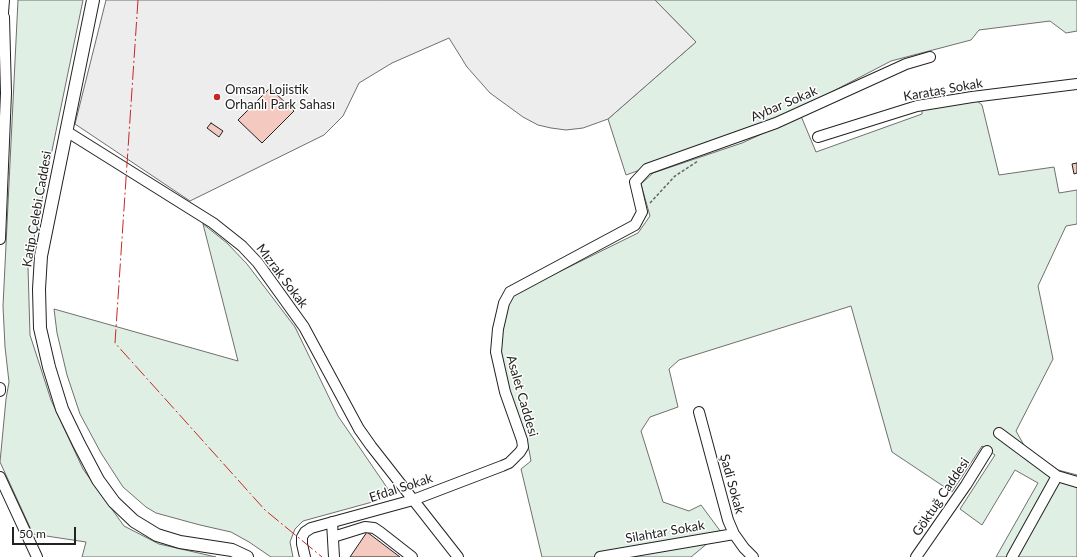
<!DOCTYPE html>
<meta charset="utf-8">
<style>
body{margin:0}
#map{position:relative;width:1077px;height:557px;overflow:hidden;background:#fff;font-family:Lato,sans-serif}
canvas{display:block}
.scale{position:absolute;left:12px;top:527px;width:64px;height:18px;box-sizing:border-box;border:2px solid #222;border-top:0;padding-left:5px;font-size:12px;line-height:14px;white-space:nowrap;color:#222;-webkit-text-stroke:3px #fff;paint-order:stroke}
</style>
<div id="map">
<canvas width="1077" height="557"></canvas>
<div class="scale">50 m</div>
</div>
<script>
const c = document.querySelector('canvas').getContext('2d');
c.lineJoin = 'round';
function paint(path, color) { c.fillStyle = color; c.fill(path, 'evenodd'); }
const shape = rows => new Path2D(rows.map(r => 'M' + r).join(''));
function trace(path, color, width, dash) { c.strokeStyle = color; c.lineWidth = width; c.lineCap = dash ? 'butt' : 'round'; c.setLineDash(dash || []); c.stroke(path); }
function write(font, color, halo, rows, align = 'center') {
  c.font = font + ' Lato,sans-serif'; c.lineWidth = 3; c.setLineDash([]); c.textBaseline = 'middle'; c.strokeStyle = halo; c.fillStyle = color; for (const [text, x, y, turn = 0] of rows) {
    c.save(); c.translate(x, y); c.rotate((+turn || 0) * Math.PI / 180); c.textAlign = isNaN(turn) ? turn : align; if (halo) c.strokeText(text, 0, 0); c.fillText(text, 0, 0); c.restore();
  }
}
const green = shape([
 [18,0,83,0,28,267,30,335,51,400,83,469,124,526,159,544,216,557,82,557,86,542,33,534,0,462,6,399,9,382,5,347,3,306,18,0],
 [655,0,1077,0,1077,31,1066,33,1050,21,979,30,971,40,891,61,776,121,626,175,608,119,696,42,655,0],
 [976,100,982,105,999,175,1054,167,1059,193,1077,190,1077,224,1066,226,1038,286,1053,359,1016,431,1025,447,1058,470,1077,475,1077,557,996,557,1038,483,1015,470,982,525,960,509,995,455,982,446,952,492,892,452,851,306,679,360,669,369,678,407,650,417,641,431,663,502,689,511,701,505,721,532,691,557,542,557,521,469,531,461,529,450,501,364,500,336,507,306,514,294,638,233,650,216,641,184,653,173,742,143,801,116,816,152,922,114,922,109,976,100],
 [203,224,227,243,247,264,295,327,338,416,388,489,387,497,376,501,303,521,295,529,290,542,293,557,271,557,249,542,231,532,200,525,156,513,146,507,123,487,101,453,80,414,67,375,57,333,54,309,238,361,203,224]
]);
const parking = shape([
 [106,0,655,0,696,42,608,119,583,128,566,130,551,128,538,125,523,117,490,93,467,67,449,38,392,63,359,83,343,116,324,135,190,201,75,124,106,0]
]);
const building = shape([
 [270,88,294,111,262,143,238,120,270,88],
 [211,123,223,131,219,137,207,128,211,123],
 [1077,163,1077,173,1074,174,1072,164,1077,163],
 [367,532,400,557,350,557,367,532]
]);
const path = shape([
 [650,203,675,176,698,161]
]);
const minor = shape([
 [66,131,213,223,242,246,258,263,304,327,359,429,371,446,458,557],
 [818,137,917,106,972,97,1077,84],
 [0,239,6,93,4,17],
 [0,388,0,391],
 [699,412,728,520,734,534,744,548,753,557],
 [999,433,1057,476,1077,482],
 [0,477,37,557],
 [332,522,334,557],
 [333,537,365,527,374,528,380,532,412,557],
 [305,557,302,544,302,537,305,532,311,528,413,500,502,466,509,463,520,452,523,447,522,440,505,392,496,352,498,329,504,303,510,292,635,225,642,212,635,182,647,169,776,123,906,64,930,57],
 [600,557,734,534],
 [916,557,966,485,987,451],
 [1012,557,1057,476]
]);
const major = shape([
 [93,0,41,256,39,289,40,328,49,367,62,409,79,444,98,480,114,502,134,521,157,535,180,542,232,550,247,557]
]);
const highway = shape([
 [0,26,2,0]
]);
const power = shape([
 [138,0,115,343,265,510,322,557]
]);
const markers = [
 [217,97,4,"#c62828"]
];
const poiNames = [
 ["Omsan Lojistik",225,90],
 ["Orhanlı Park Sahası",225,105]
];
const streetNames = [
 ["Karataş Sokak",943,90,-10],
 ["Aybar Sokak",784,104,-23],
 ["Katip Çelebi Caddesi",37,209,-80],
 ["Mızrak Sokak",282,276,53],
 ["Asalet Caddesi",522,396,74],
 ["Şadi Sokak",732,484,75],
 ["Efdal Sokak",401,488,-18],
 ["Göktuğ Caddesi",941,497,-56],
 ["Silahtar Sokak",665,532,-10]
];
paint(green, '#e0efe3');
trace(green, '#6f6f6f', 1);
paint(parking, '#ededed');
trace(parking, '#6f6f6f', 1);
paint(building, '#f3c9c0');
trace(building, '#222', 1);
trace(minor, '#222', 12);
trace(major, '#222', 14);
trace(highway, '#222', 16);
trace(path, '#646464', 1.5, [3, 2]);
trace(minor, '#fff', 10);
trace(major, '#fff', 12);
trace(highway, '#fff', 14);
trace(power, '#c62828', 1, [14, 3, 2, 3]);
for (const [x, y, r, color] of markers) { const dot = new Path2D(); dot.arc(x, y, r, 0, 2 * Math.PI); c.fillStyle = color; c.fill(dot); trace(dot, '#fff', 1.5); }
write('13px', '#222', '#fff', poiNames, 'left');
write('13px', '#222', '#fff', streetNames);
</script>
